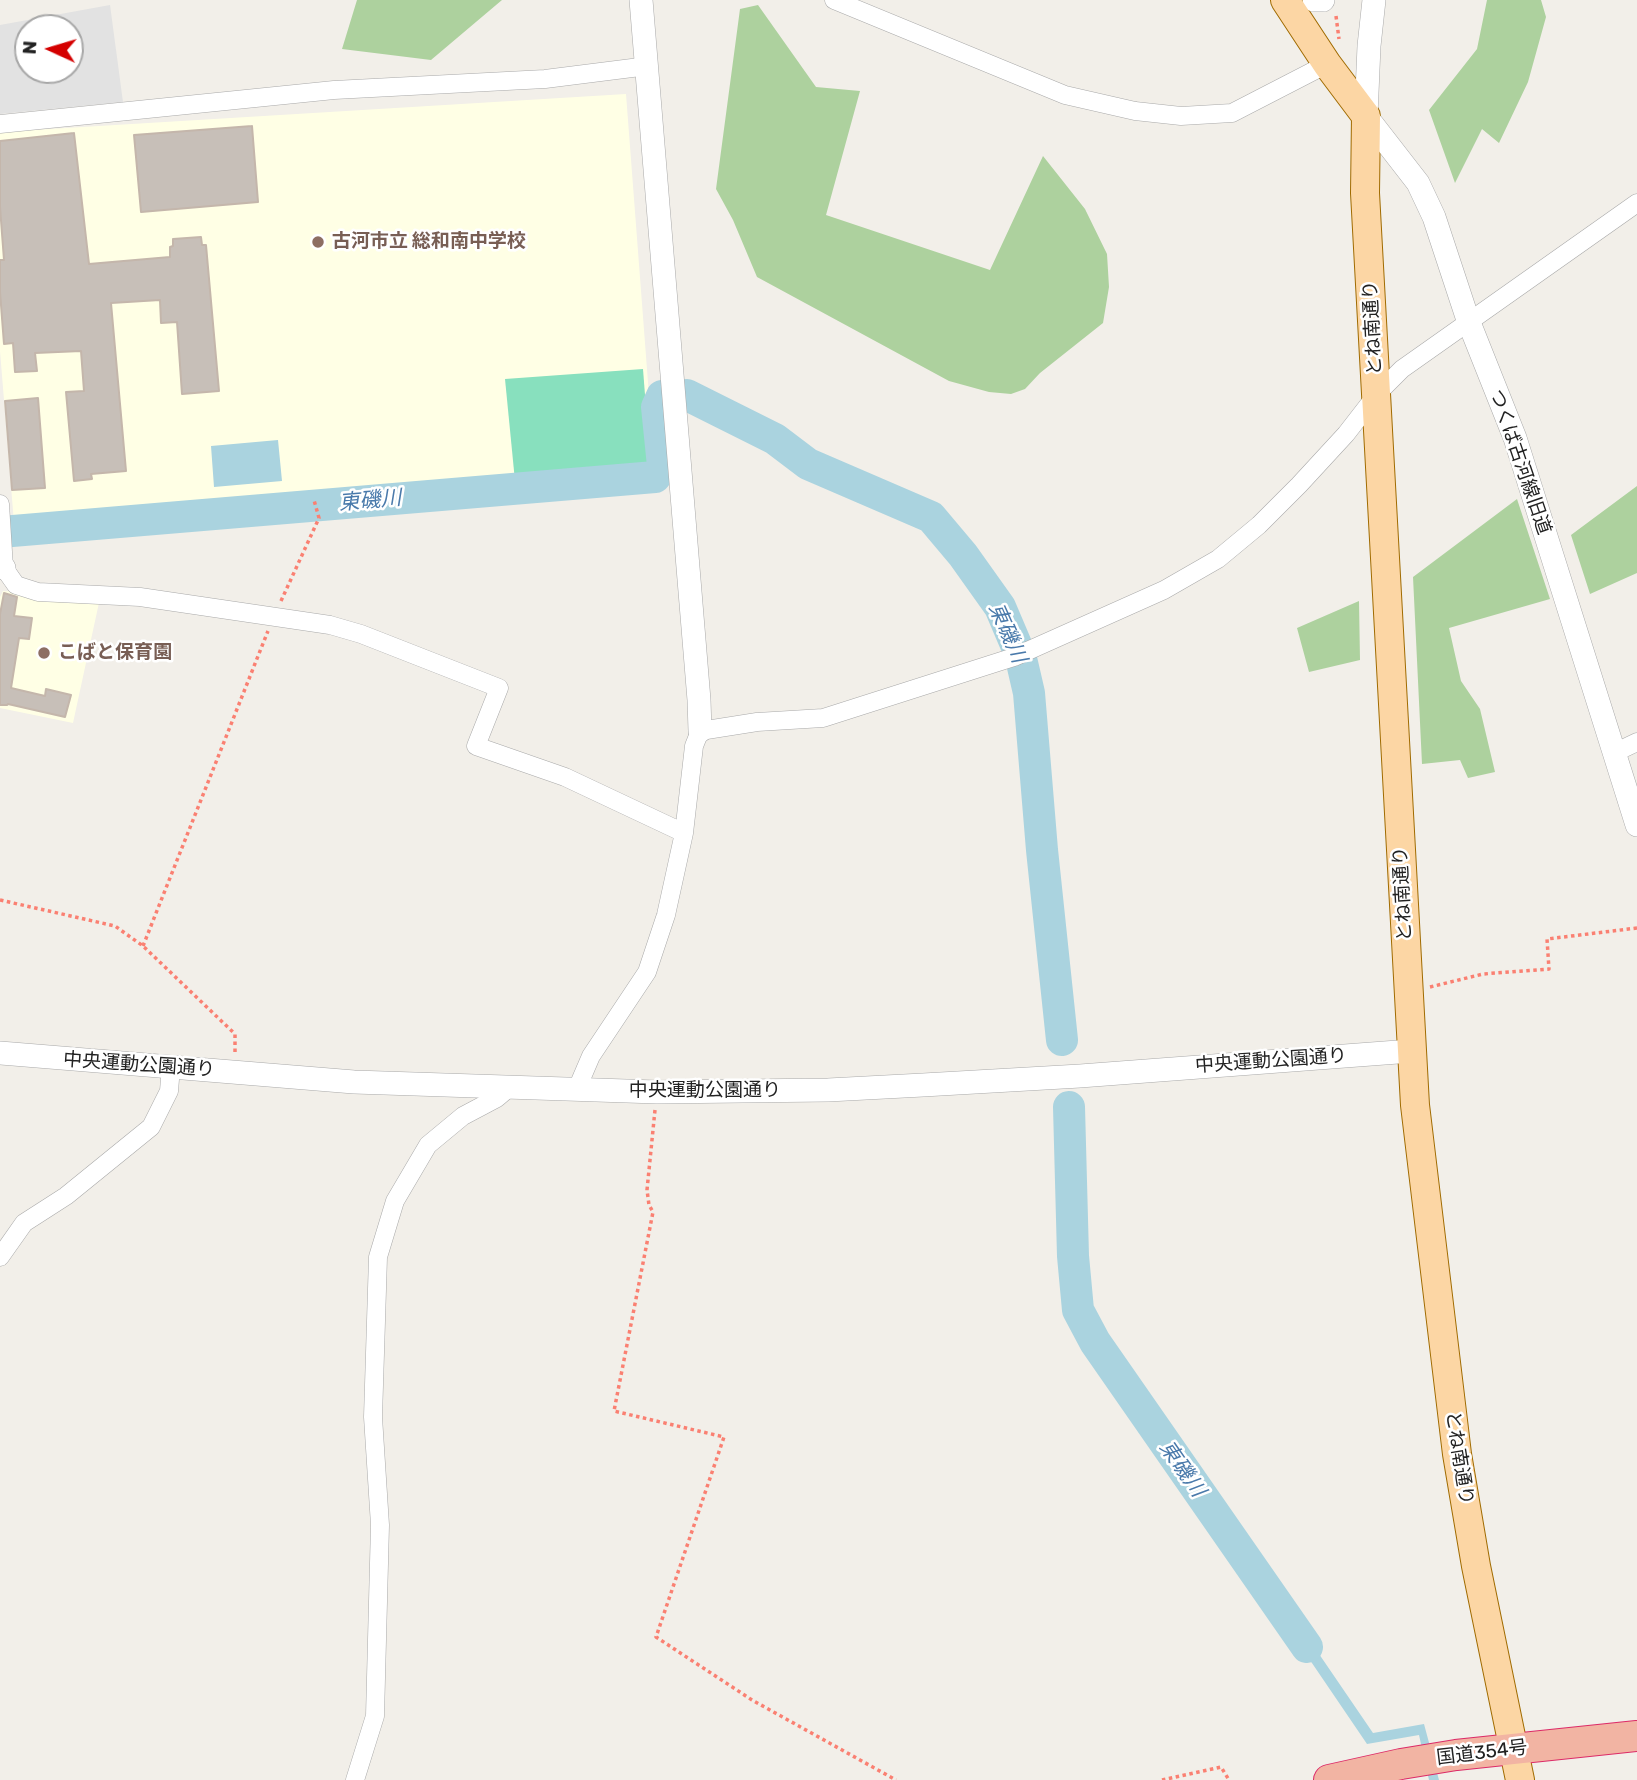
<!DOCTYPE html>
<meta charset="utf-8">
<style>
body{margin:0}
#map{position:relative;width:1637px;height:1780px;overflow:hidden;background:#f2efe9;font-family:Rubik,sans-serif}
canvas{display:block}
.north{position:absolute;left:14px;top:14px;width:70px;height:70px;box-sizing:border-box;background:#fff;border:2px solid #a7a7a7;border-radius:50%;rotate:274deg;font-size:19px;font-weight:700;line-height:28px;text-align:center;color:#222}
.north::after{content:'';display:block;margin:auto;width:24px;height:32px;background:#d40000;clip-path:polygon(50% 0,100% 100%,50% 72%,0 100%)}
</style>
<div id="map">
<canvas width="1637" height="1780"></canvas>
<div class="north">N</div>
</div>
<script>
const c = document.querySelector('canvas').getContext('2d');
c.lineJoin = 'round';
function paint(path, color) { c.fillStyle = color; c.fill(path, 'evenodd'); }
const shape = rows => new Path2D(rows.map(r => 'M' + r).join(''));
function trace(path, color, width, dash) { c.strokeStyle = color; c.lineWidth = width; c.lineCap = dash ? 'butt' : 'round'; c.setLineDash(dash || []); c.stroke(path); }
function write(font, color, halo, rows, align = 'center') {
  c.font = font + ' Rubik,"Noto Sans JP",sans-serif'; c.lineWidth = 5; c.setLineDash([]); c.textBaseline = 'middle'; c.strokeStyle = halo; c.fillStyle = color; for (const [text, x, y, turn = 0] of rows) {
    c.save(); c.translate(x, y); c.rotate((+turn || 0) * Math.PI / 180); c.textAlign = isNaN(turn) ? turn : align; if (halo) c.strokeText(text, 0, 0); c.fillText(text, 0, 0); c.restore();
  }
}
const education = shape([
 [626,94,655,474,14,523,0,351,0,132],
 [3,591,100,598,73,723,0,708,0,597]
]);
const forest = shape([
 [357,0,502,0,431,60,342,49],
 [1487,0,1541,0,1546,17,1528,82,1499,143,1482,129,1455,183,1429,110,1477,49],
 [758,5,816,87,860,91,826,215,990,270,1043,156,1085,209,1107,254,1109,287,1103,323,1040,373,1025,389,1011,394,989,392,949,381,757,277,733,220,716,189,740,9],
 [1637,486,1637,573,1590,594,1571,535],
 [1517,499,1550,599,1449,628,1461,681,1480,709,1495,772,1468,778,1460,760,1422,764,1413,577],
 [1359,601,1360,660,1309,672,1297,628]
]);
const pitch = shape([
 [643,369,651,473,515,481,505,379]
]);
const parking = shape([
 [110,5,123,102,0,114,0,25],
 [28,28,70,28,70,70,28,70]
]);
const water = shape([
 [278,440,282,481,214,487,211,446],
 [1289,1610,1373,1733,1424,1724,1439,1780,1429,1780,1419,1735,1367,1744,1280,1616]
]);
const river = shape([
 [687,395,775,439,808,464,931,517,963,555,1000,607,1020,654,1029,693,1042,850,1062,1040],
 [0,532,655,477,663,466,657,407,662,396],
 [1069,1107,1073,1256,1078,1310,1095,1342,1307,1647]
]);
const building = shape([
 [252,126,258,202,141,212,134,135,252,126],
 [74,133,89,264,170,257,170,247,173,246,173,239,201,237,202,245,206,245,219,391,182,394,177,322,161,323,160,300,111,303,126,471,91,474,92,479,74,481,66,392,84,391,81,351,35,353,37,371,15,372,13,343,4,344,0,292,0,260,4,260,0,207,0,141,74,133],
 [38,398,45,488,12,490,5,401,38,398],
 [4,593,17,597,14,616,32,618,29,639,19,638,11,688,45,696,46,689,71,695,65,717,8,704,7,705,0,705,0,614,4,593]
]);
const path = shape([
 [1336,16,1339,39],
 [281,601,319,518,314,500],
 [0,900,115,926,143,946,235,1034,235,1053],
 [143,946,268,631],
 [1430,987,1483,974,1549,969,1547,939,1637,928],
 [655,1110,647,1190,649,1205,653,1212,614,1411,724,1437,656,1637,752,1700,896,1780],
 [1162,1780,1221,1767,1229,1780]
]);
const minor = shape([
 [834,0,1065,95,1135,111,1181,116,1232,113,1327,64],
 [0,124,334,90,545,79,648,66],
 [0,504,4,568,16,585,38,592,140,597,330,625,361,634,499,688,476,746,565,777,684,833],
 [1614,753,1637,742],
 [576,1091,591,1056,647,972,666,915,684,833,694,746,700,731,757,722,823,718,1014,657,1164,590,1218,559,1259,525,1299,485,1346,434,1377,394,1402,369,1637,203],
 [0,1257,24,1223,66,1196,151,1127,169,1091,171,1067],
 [355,1780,375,1716,380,1525,373,1417,378,1257,395,1201,428,1145,463,1116,497,1098,510,1087]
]);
const tertiary = shape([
 [641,0,699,700,700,731],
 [1314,0,1323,0],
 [1374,0,1369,46,1366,116,1418,183,1434,217,1468,320,1515,438,1637,825],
 [0,567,4,568],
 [0,1053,354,1082,657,1092,828,1090,923,1085,1080,1076,1411,1051]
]);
const primary = shape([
 [1285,0,1327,64,1366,116,1365,193,1415,1105,1457,1454,1476,1566,1520,1780]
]);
const trunk = shape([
 [1329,1780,1401,1764,1456,1755,1637,1736]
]);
const markers = [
 [318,242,7,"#8d6e63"],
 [44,653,7,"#8d6e63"]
];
const educationNames = [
 ["古河市立 総和南中学校",332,242],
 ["こばと保育園",58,653]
];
const streetNames = [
 ["とね南通り",1373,328,-93],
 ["つくば古河線旧道",1520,462,71],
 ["とね南通り",1403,894,-93],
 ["中央運動公園通り",1271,1061,-4],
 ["中央運動公園通り",139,1065,4],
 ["中央運動公園通り",705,1091],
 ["とね南通り",1459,1458,81],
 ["国道354号",1482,1753,-7]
];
const waterNames = [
 ["東磯川",370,501,-5],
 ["東磯川",1007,633,66],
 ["東磯川",1182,1469,55]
];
paint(education, '#ffffe5');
paint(forest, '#add19e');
paint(pitch, '#88e0be');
paint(parking, '#e2e2e2');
paint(water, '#aad3df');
trace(river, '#aad3df', 32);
paint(building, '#c7bfb8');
trace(building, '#c4b6ab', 2);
trace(minor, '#a9a9a9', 19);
trace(tertiary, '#a9a9a9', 24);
trace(primary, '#a06b00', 30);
trace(trunk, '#dc2a67', 32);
trace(path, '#fa8072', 3.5, [3.5, 3.5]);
trace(minor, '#fff', 18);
trace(tertiary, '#fff', 23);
trace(primary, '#fcd6a4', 28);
trace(trunk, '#f2b4a3', 30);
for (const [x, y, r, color] of markers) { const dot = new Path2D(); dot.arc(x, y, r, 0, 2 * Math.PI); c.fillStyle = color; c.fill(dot); trace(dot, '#fff', 2.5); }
write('bold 19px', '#785e54', '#fff', educationNames, 'left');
write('19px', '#222', '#fff', streetNames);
write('italic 21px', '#4a7aab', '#fff', waterNames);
</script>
